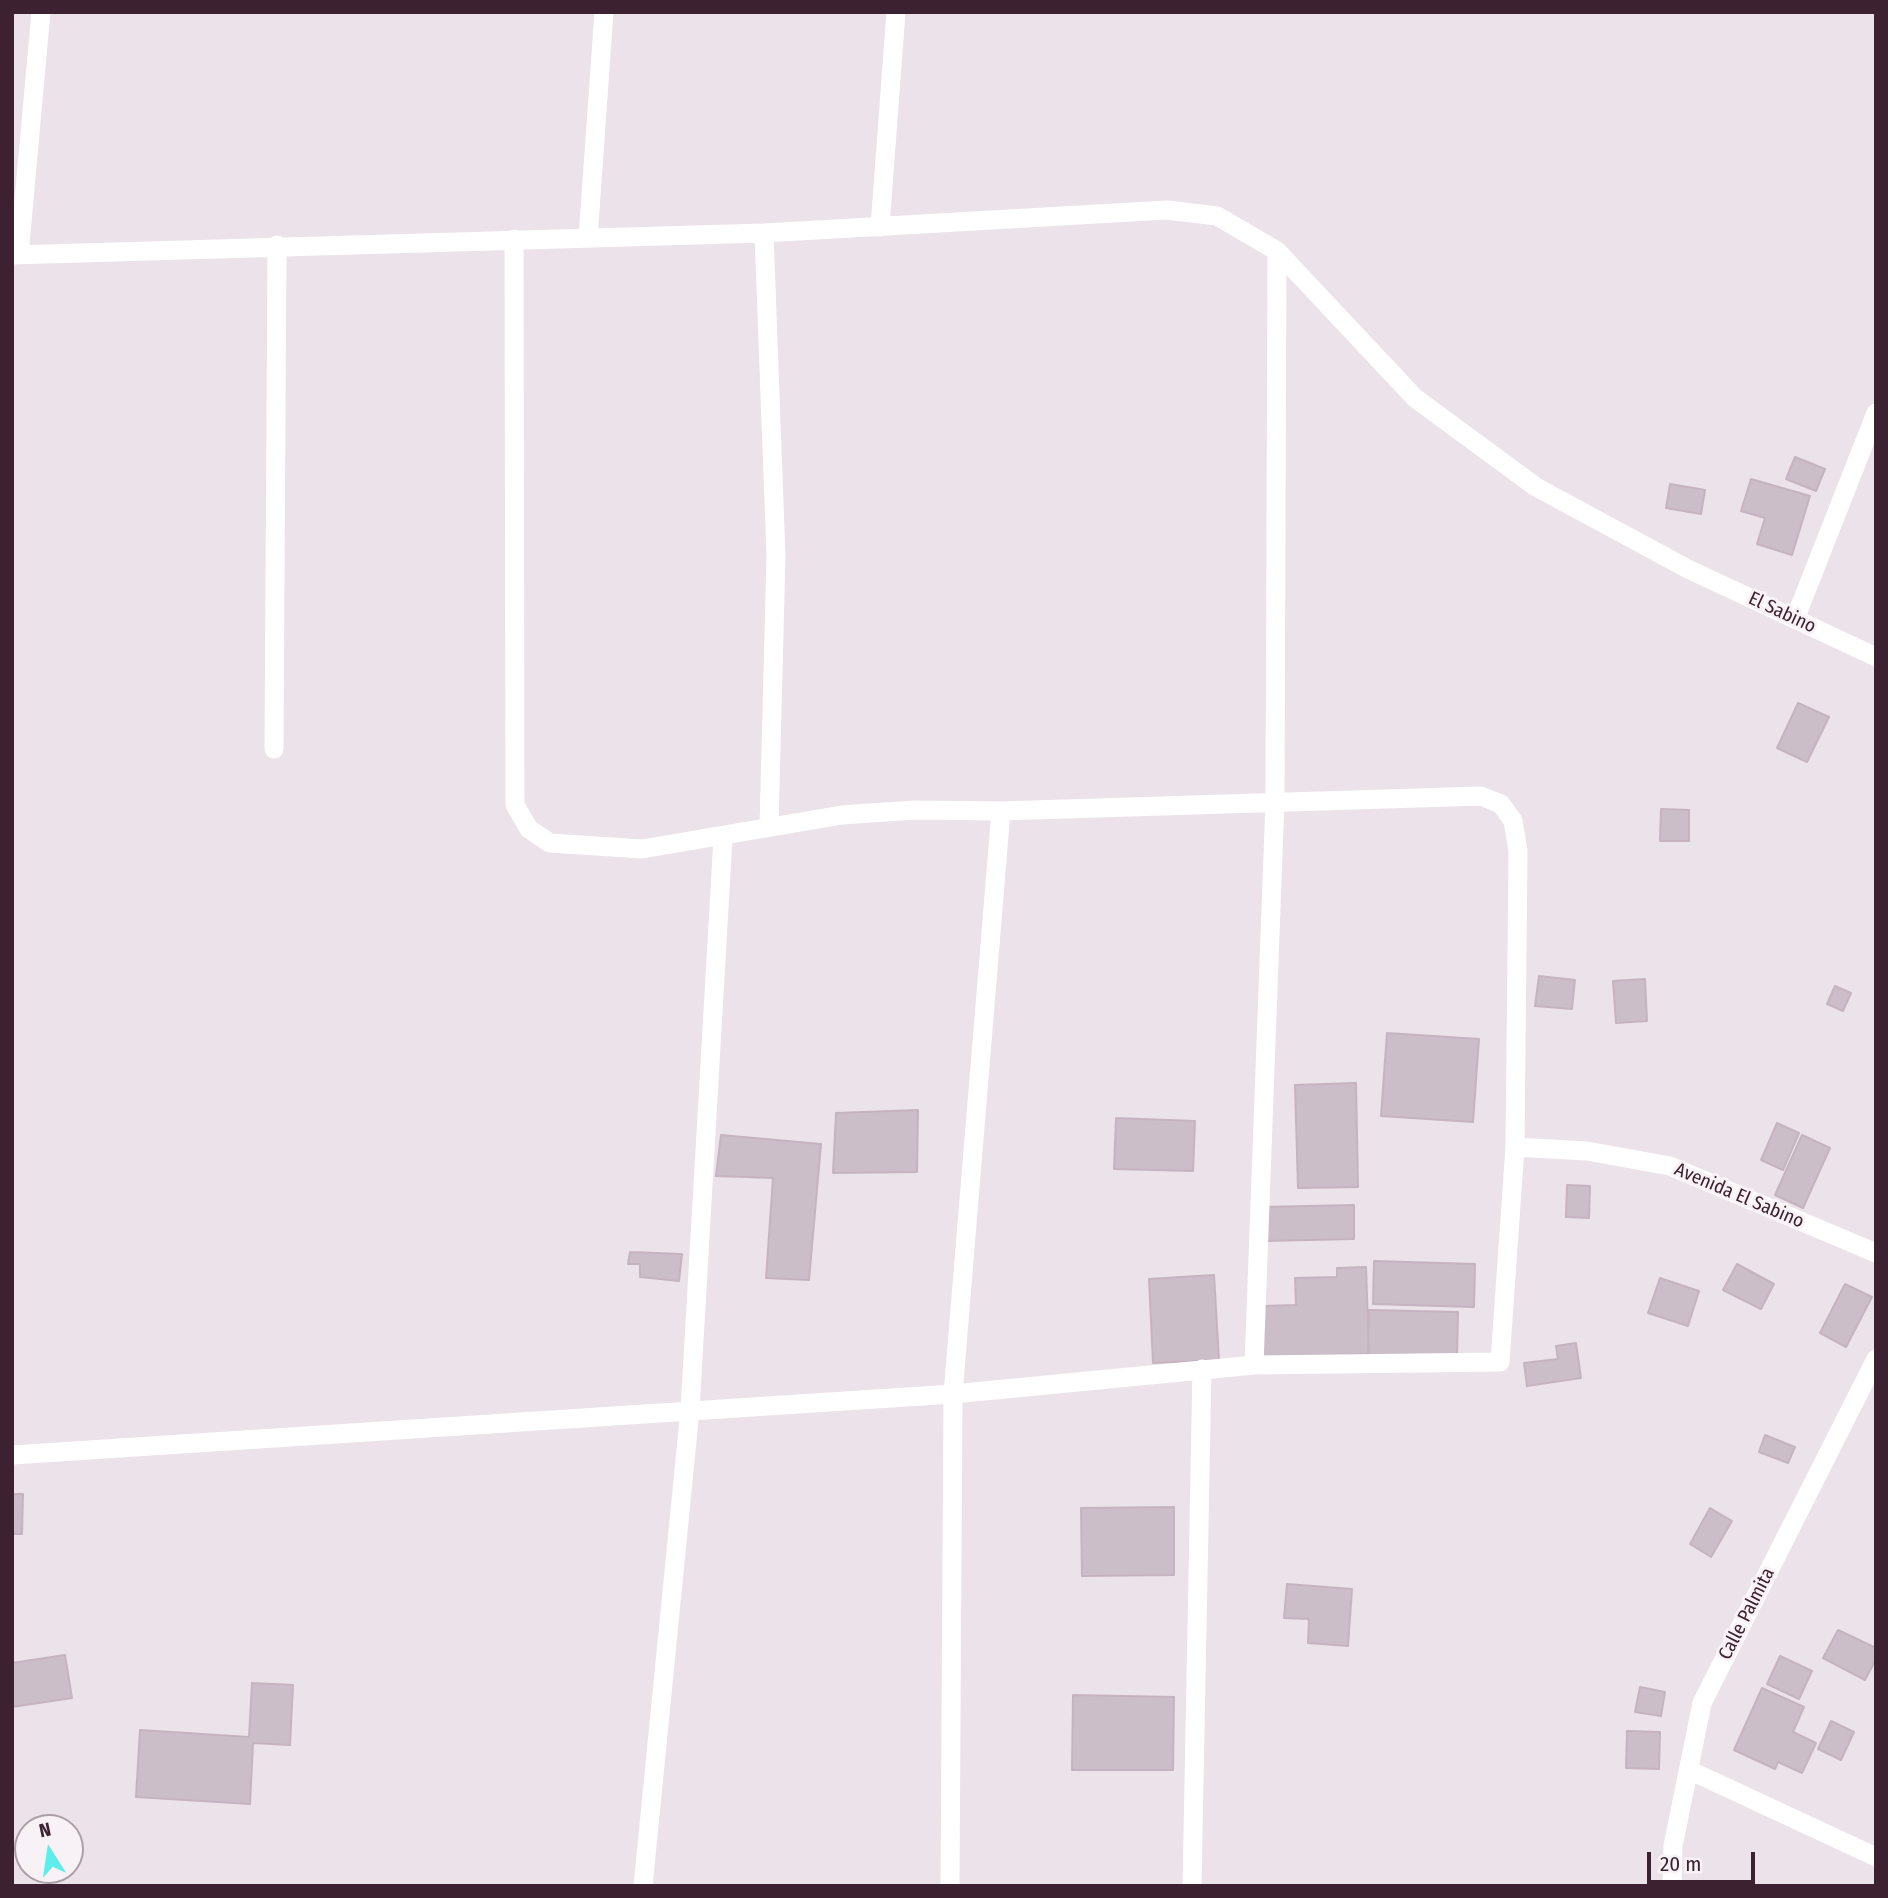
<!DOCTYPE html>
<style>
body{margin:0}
#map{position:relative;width:1888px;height:1898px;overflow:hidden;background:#ece2e9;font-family:"Fira Sans Condensed",sans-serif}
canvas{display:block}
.frame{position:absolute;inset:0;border:14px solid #3c2230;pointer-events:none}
.north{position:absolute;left:14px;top:1814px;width:70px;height:70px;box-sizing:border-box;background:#f8f2f7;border:2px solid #ad9fa7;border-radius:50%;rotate:348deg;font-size:19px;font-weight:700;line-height:28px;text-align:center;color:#3c2230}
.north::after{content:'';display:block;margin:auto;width:24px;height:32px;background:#5deeeb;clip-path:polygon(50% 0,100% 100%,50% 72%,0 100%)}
.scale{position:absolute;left:1647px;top:1852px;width:108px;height:32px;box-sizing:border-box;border:4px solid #3c2230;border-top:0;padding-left:9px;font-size:21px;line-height:24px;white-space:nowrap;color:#3c2230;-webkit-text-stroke:5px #f8f2f7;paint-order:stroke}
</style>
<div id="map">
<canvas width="1888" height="1898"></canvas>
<div class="frame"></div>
<div class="north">N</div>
<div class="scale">20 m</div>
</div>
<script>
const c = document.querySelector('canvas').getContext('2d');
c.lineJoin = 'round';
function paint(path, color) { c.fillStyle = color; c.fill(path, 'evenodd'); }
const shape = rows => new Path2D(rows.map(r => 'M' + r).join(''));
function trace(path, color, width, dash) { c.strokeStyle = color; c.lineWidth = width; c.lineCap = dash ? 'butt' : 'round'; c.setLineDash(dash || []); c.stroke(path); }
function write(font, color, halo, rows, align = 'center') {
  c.font = font + ' "Fira Sans Condensed",sans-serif'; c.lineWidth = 6; c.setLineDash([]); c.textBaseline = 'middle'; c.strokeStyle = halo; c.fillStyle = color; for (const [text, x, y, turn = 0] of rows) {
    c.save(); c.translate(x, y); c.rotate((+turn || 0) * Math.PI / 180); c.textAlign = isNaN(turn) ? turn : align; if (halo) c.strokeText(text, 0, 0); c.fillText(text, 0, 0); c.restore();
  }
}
const building = shape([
 [1795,457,1825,469,1816,491,1786,479,1795,457],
 [1751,479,1810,496,1792,555,1757,544,1765,518,1741,511,1751,479],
 [1670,484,1705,490,1701,514,1666,508,1670,484],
 [1798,703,1829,717,1807,762,1777,748,1798,703],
 [1661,809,1689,810,1689,841,1660,841,1661,809],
 [1539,976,1575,980,1572,1009,1535,1006,1539,976],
 [1645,979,1647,1021,1616,1023,1613,981,1645,979],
 [1835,986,1851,993,1843,1011,1827,1004,1835,986],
 [1387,1033,1479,1039,1473,1122,1381,1116,1387,1033],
 [1356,1083,1358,1187,1298,1188,1295,1085,1356,1083],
 [918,1110,917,1172,833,1173,836,1113,918,1110],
 [1116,1118,1195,1121,1193,1171,1114,1169,1116,1118],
 [1777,1123,1799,1133,1783,1170,1761,1160,1777,1123],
 [721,1135,821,1144,809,1280,766,1278,773,1178,716,1176,721,1135],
 [1802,1135,1830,1148,1803,1208,1775,1195,1802,1135],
 [1567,1185,1590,1186,1589,1218,1566,1217,1567,1185],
 [1354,1205,1354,1239,1264,1241,1263,1207,1354,1205],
 [630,1252,682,1254,679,1281,640,1277,640,1264,628,1264,630,1252],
 [1374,1261,1475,1264,1474,1307,1373,1304,1374,1261],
 [1737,1264,1774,1284,1761,1309,1723,1290,1737,1264],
 [1366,1267,1369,1354,1263,1357,1261,1306,1296,1305,1295,1278,1337,1277,1337,1268,1366,1267],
 [1214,1275,1219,1360,1153,1363,1149,1279,1214,1275],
 [1660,1278,1699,1291,1688,1326,1648,1313,1660,1278],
 [1845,1284,1872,1297,1846,1347,1820,1333,1845,1284],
 [1369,1310,1458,1312,1457,1357,1368,1355,1369,1310],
 [1576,1343,1581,1378,1527,1386,1524,1363,1558,1359,1556,1346,1576,1343],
 [1765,1435,1795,1447,1788,1463,1759,1452,1765,1435],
 [12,1494,23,1494,22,1534,12,1534,12,1494],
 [1174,1507,1174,1575,1082,1576,1081,1508,1174,1507],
 [1710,1508,1732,1521,1711,1557,1690,1544,1710,1508],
 [1287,1584,1352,1589,1348,1646,1308,1643,1309,1619,1284,1618,1287,1584],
 [1838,1630,1876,1648,1876,1659,1865,1680,1823,1658,1838,1630],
 [65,1655,72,1698,12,1707,12,1663,65,1655],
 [1780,1656,1812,1671,1799,1699,1767,1684,1780,1656],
 [252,1683,293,1685,290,1745,253,1743,250,1804,136,1797,140,1730,249,1737,252,1683],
 [1640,1687,1665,1692,1661,1716,1635,1712,1640,1687],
 [1762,1688,1804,1707,1793,1732,1816,1743,1802,1773,1778,1762,1775,1769,1734,1750,1762,1688],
 [1073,1695,1174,1697,1173,1770,1072,1770,1073,1695],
 [1831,1721,1854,1732,1841,1760,1818,1749,1831,1721],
 [1627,1731,1660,1732,1659,1769,1626,1768,1627,1731]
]);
const minor = shape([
 [880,227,896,12],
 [764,233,776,556,769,827],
 [588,238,604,12],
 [12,255,764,233,1167,210,1217,216,1277,251,1415,398,1536,487,1688,569,1876,657],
 [19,255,41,12],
 [1795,619,1876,413],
 [274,749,277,245],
 [1515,1147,1587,1151,1670,1166,1876,1253],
 [1254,1365,1275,801,1277,251],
 [12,1455,953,1394,1254,1365,1500,1362,1515,1147,1518,851,1513,821,1501,804,1481,796,1001,811,915,810,842,815,642,849,550,843,529,829,515,805,514,239],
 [1689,1770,1876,1857],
 [643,1886,690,1410,723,838],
 [950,1886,953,1394,1001,811],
 [1192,1886,1202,1369],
 [1672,1886,1673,1846,1702,1703,1876,1359]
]);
const streetNames = [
 ["El Sabino",1782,613,25],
 ["Avenida El Sabino",1739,1196,23],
 ["Calle Palmita",1747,1614,-63]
];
paint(building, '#ccbec8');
trace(building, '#c5b4c0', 2);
trace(minor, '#fff', 19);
write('19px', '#3c2230', '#f8f2f7', streetNames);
</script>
